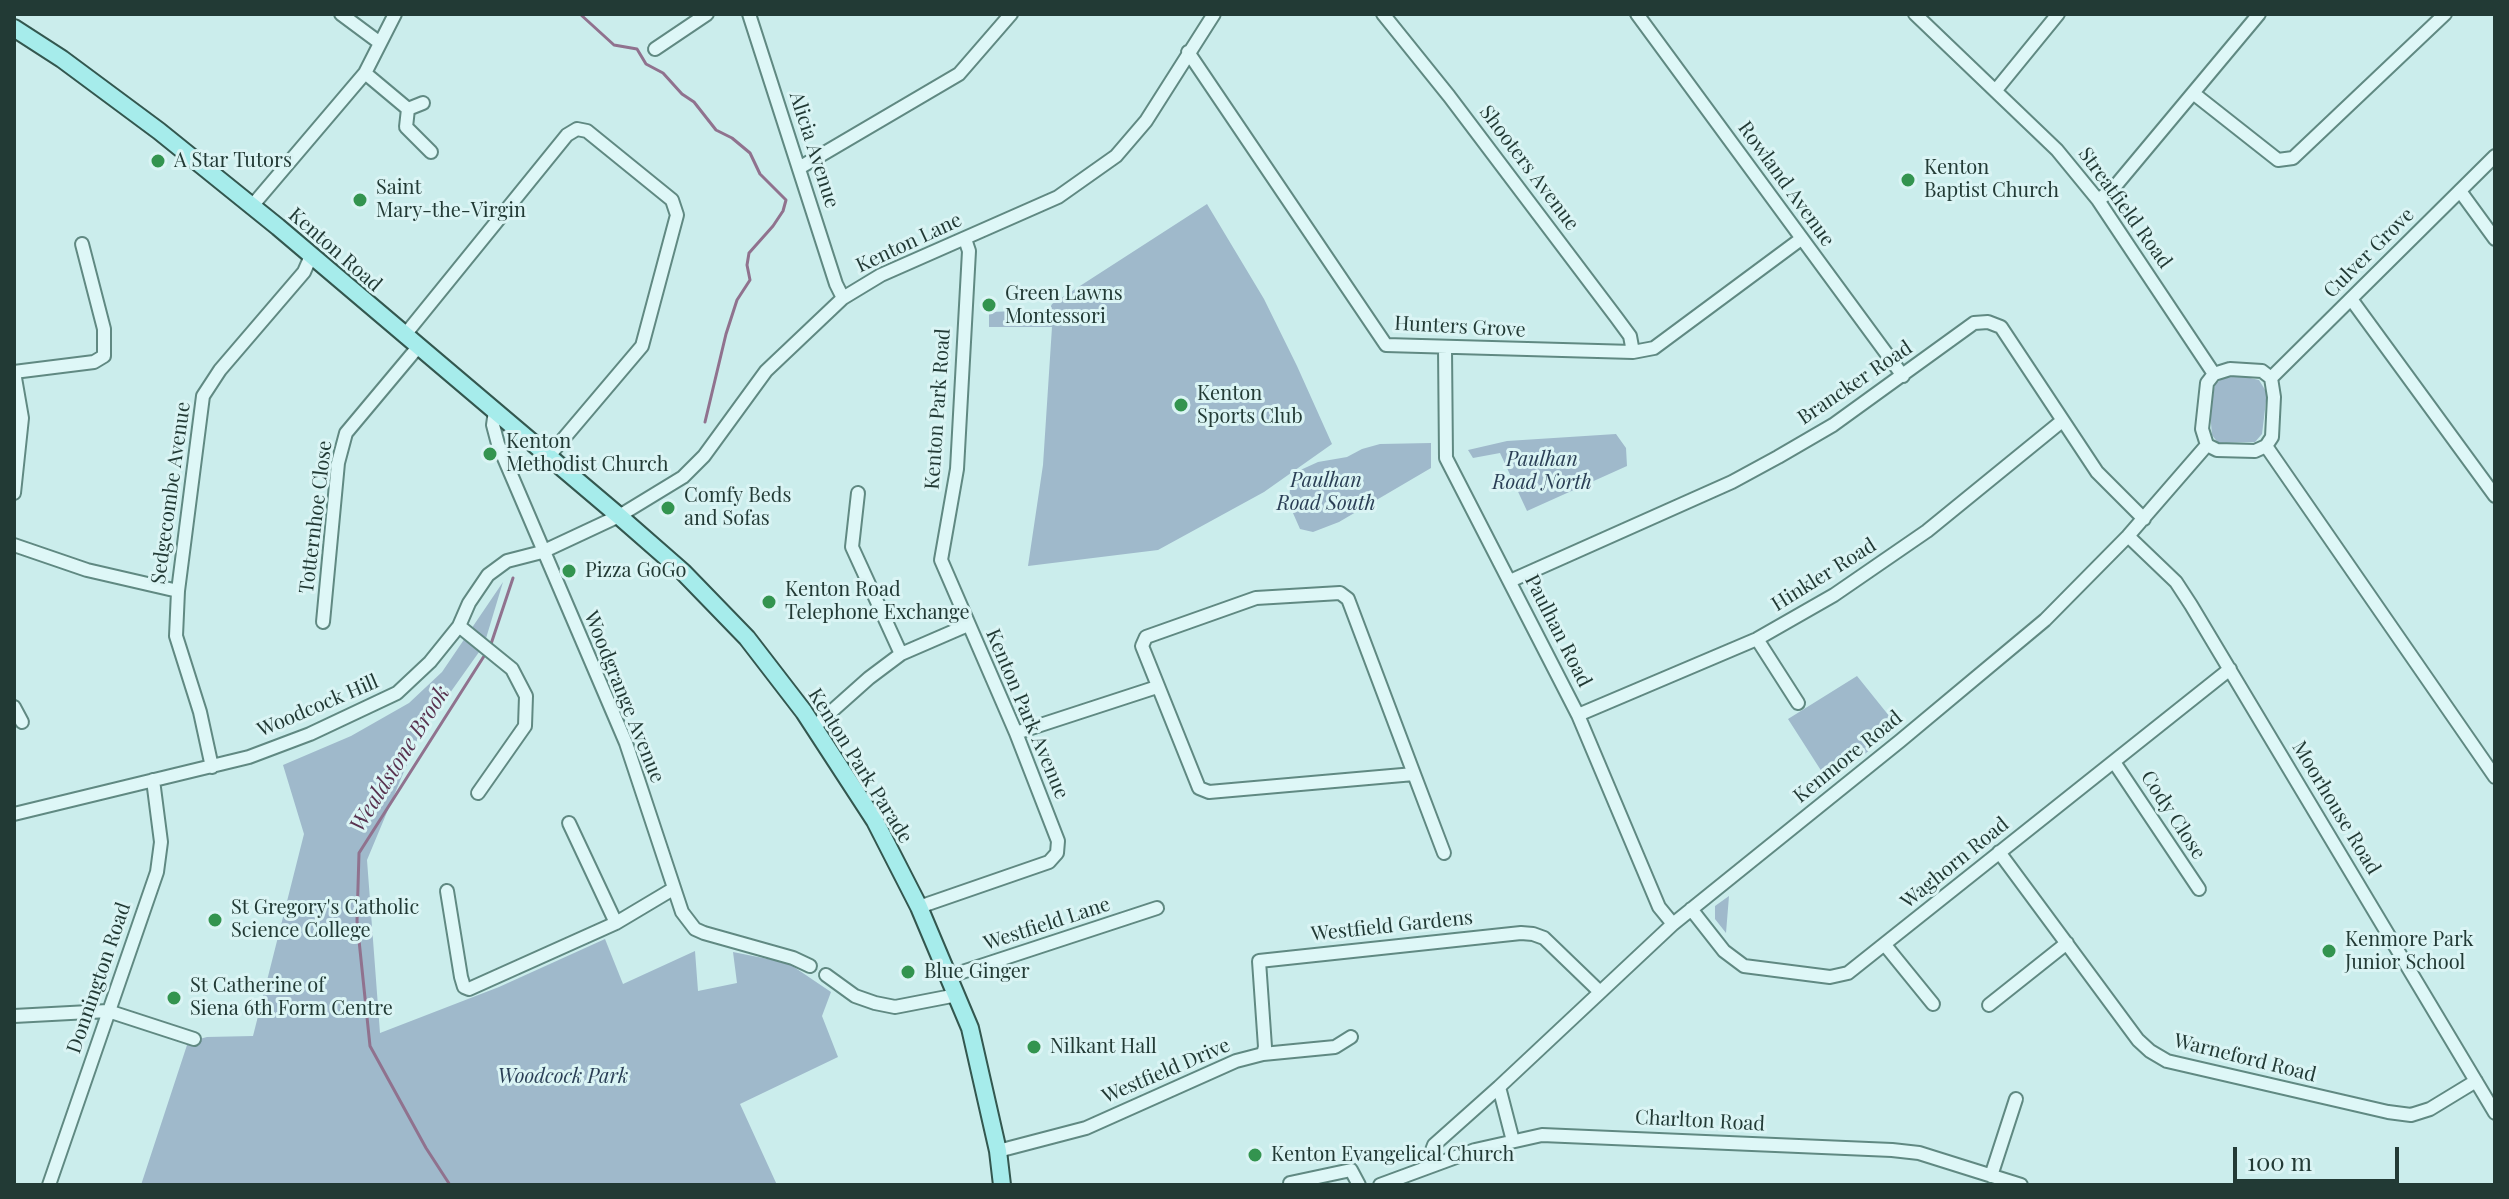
<!DOCTYPE html>
<style>
body{margin:0}
#map{position:relative;width:2509px;height:1199px;overflow:hidden;background:#cbedec;font-family:"Playfair Display",serif}
canvas{display:block}
.frame{position:absolute;inset:0;border:16px solid #223a35;pointer-events:none}
.scale{position:absolute;left:2233px;top:1147px;width:166px;height:36px;box-sizing:border-box;border:4px solid #223a35;border-top:0;padding-left:10px;font-size:24px;line-height:28px;white-space:nowrap;color:#223a35;-webkit-text-stroke:6px #daf4f4;paint-order:stroke}
</style>
<div id="map">
<canvas width="2509" height="1199"></canvas>
<div class="frame"></div>
<div class="scale">100 m</div>
</div>
<script>
const c = document.querySelector('canvas').getContext('2d');
c.lineJoin = 'round';
function paint(path, color) { c.fillStyle = color; c.fill(path, 'evenodd'); }
const shape = rows => new Path2D(rows.map(r => 'M' + r).join(''));
function trace(path, color, width, dash) { c.strokeStyle = color; c.lineWidth = width; c.lineCap = dash ? 'butt' : 'round'; c.setLineDash(dash || []); c.stroke(path); }
function write(font, color, halo, rows, align = 'center') {
  c.font = font + ' "Playfair Display",serif'; c.lineWidth = 6; c.setLineDash([]); c.textBaseline = 'middle'; c.strokeStyle = halo; c.fillStyle = color; for (const [text, x, y, turn = 0] of rows) {
    c.save(); c.translate(x, y); c.rotate((+turn || 0) * Math.PI / 180); c.textAlign = isNaN(turn) ? turn : align; if (halo) c.strokeText(text, 0, 0); c.fillText(text, 0, 0); c.restore();
  }
}
const green = shape([
 [1207,204,1264,299,1297,366,1332,444,1264,492,1158,550,1028,566,1043,465,1052,327,989,327,989,312,1049,310,1052,304],
 [2241,376,2259,380,2267,393,2262,434,2255,442,2218,443,2212,435,2210,412,2215,384,2223,378],
 [1616,434,1626,448,1627,466,1527,511,1500,453,1473,458,1468,450,1507,441],
 [1431,443,1431,468,1339,522,1313,532,1300,529,1289,504,1290,487,1296,472,1318,462,1347,457,1362,449,1380,444],
 [503,582,484,645,418,738,367,860,380,1033,499,987,605,939,623,984,695,951,698,991,737,983,733,952,788,963,831,992,822,1016,838,1057,740,1104,777,1185,141,1185,188,1042,207,1037,253,1036,304,834,283,765,351,736,409,703,442,672],
 [1857,676,1898,727,1829,783,1788,719],
 [1729,896,1726,933,1715,919,1715,906]
]);
const stream = shape([
 [580,14,614,45,637,49,646,64,663,73,682,94,694,102,716,130,732,138,750,153,760,174,786,200,783,211,773,226,749,253,747,265,750,280,737,300,726,334,705,422],
 [490,647,513,578],
 [450,1185,426,1148,370,1046,357,921,359,853,486,653]
]);
const minor = shape([
 [341,14,380,43],
 [749,14,836,284,843,298],
 [1383,14,1449,96,1616,317,1630,336,1633,352],
 [1637,14,1903,376],
 [1915,14,2057,150,2098,200,2214,374],
 [655,49,707,14],
 [1188,52,1386,345,1633,352,1654,348,1801,239],
 [365,73,408,109],
 [1996,90,2058,14],
 [2193,93,2278,160,2293,158,2445,14],
 [423,103,408,109,406,127,431,152],
 [799,168,959,74,1011,14],
 [2460,191,2495,239],
 [2098,200,2112,190,2259,14],
 [252,206,365,73,395,14],
 [2351,299,2495,496],
 [404,336,567,135,577,129,587,131,672,200,677,215,642,346,548,457],
 [1445,348,1446,458,1578,715,1659,907,1673,924],
 [2230,369,2262,371,2271,378,2274,397,2272,437,2266,446,2255,451,2217,450,2207,445,2202,429,2207,383,2214,374,2230,369],
 [2271,378,2495,156],
 [495,411,493,425,498,444,626,743,682,912,695,929,704,933,793,958,810,966],
 [2266,446,2495,777],
 [14,493,22,418,14,372,94,362,104,356,104,329,82,244],
 [858,493,852,547,901,654],
 [2128,536,2176,582,2191,605,2495,1113],
 [14,545,87,570,178,591],
 [1510,581,1732,482,1778,457,1833,425,1974,323,1988,322,2001,327,2097,472,2144,519],
 [323,622,338,463,346,433,418,347],
 [459,626,512,669,526,696,525,726,478,793],
 [1757,639,1798,703],
 [14,707,22,722],
 [1578,715,1757,639,1834,595,1927,531,2062,421],
 [814,727,869,678,901,654,968,625],
 [1016,733,1157,687],
 [2114,762,2199,889],
 [212,767,200,712,176,636,178,591,203,396,220,370,304,272,311,256],
 [1414,774,1209,792,1199,788,1142,646,1146,637,1256,598,1340,593,1348,599,1414,774,1444,853],
 [14,814,249,757,310,734,397,693,430,662,459,626,469,603,488,575,507,561,542,552,619,516,683,477,704,456,766,371,843,298,881,275,1058,197,1116,156,1146,121,1214,14],
 [569,823,616,923],
 [1999,852,2138,1040,2150,1051,2167,1061,2388,1112,2411,1115,2430,1109,2476,1081],
 [447,891,461,977,464,987,469,989,616,923,673,889],
 [919,907,1049,862,1057,853,1058,841,1016,733,941,560,957,469,969,251,965,239],
 [1691,909,1724,951,1744,966,1830,977,1848,973,2230,669],
 [1885,945,1933,1004],
 [826,975,855,996,875,1003,895,1007,957,995],
 [950,976,1157,908],
 [1989,1005,2067,943],
 [14,1016,108,1011,194,1039],
 [1263,1054,1265,1047,1259,961,1521,933,1533,934,1544,938,1600,992],
 [1499,1087,1513,1141],
 [998,1151,1086,1128,1236,1061,1263,1054,1335,1047,1351,1037],
 [1426,1166,1434,1145,1499,1087,1673,924,1900,741,2045,620,2128,536,2207,445],
 [1991,1176,2016,1099],
 [49,1185,157,872,161,842,153,780],
 [1291,1185,1290,1183,1351,1170,1359,1185],
 [1380,1185,1475,1150,1542,1135,1892,1150,1919,1153,2021,1185]
]);
const major = shape([
 [14,28,62,59,159,131,278,227,619,516,683,572,747,638,804,712,875,821,919,907,970,1028,998,1151,1002,1185]
]);
const markers = [
 [158,161,8,"#33944f"],
 [1908,180,8,"#33944f"],
 [360,200,8,"#33944f"],
 [989,305,8,"#33944f"],
 [1181,405,8,"#33944f"],
 [490,454,8,"#33944f"],
 [668,508,8,"#33944f"],
 [569,571,8,"#33944f"],
 [769,602,8,"#33944f"],
 [215,920,8,"#33944f"],
 [2329,951,8,"#33944f"],
 [908,972,8,"#33944f"],
 [174,998,8,"#33944f"],
 [1034,1047,8,"#33944f"],
 [1255,1155,8,"#33944f"]
];
const streetNames = [
 ["Alicia Avenue",814,150,72],
 ["Shooters Avenue",1529,168,53],
 ["Rowland Avenue",1786,184,54],
 ["Streatfield Road",2125,208,54],
 ["Kenton Lane",909,243,-25],
 ["Kenton Road",335,250,41],
 ["Culver Grove",2369,253,-45],
 ["Hunters Grove",1460,327,3],
 ["Brancker Road",1855,383,-34],
 ["Kenton Park Road",938,409,-86],
 ["Sedgecombe Avenue",171,493,-82],
 ["Totternhoe Close",316,517,-83],
 ["Hinkler Road",1824,575,-32],
 ["Paulhan Road",1558,631,63],
 ["Woodgrange Avenue",624,697,68],
 ["Woodcock Hill",318,706,-23],
 ["Kenton Park Avenue",1027,714,67],
 ["Kenmore Road",1848,757,-39],
 ["Kenton Park Parade",860,766,58],
 ["Moorhouse Road",2336,808,59],
 ["Cody Close",2173,815,57],
 ["Waghorn Road",1955,863,-39],
 ["Westfield Lane",1047,924,-18],
 ["Westfield Gardens",1392,926,-6],
 ["Donnington Road",99,978,-71],
 ["Warneford Road",2245,1058,14],
 ["Westfield Drive",1166,1071,-23],
 ["Charlton Road",1700,1121,3]
];
const poiNames = [
 ["A Star Tutors",174,161],
 ["Kenton",1924,168],
 ["Baptist Church",1924,191],
 ["Saint",376,188],
 ["Mary-the-Virgin",376,211],
 ["Green Lawns",1005,294],
 ["Montessori",1005,317],
 ["Kenton",1197,394],
 ["Sports Club",1197,417],
 ["Kenton",506,442],
 ["Methodist Church",506,465],
 ["Comfy Beds",684,496],
 ["and Sofas",684,519],
 ["Pizza GoGo",585,571],
 ["Kenton Road",785,590],
 ["Telephone Exchange",785,613],
 ["St Gregory's Catholic",231,908],
 ["Science College",231,931],
 ["Kenmore Park",2345,940],
 ["Junior School",2345,963],
 ["Blue Ginger",924,972],
 ["St Catherine of",190,986],
 ["Siena 6th Form Centre",190,1009],
 ["Nilkant Hall",1050,1047],
 ["Kenton Evangelical Church",1271,1155]
];
const parkNames = [
 ["Paulhan",1542,460],
 ["Road North",1542,483],
 ["Paulhan",1326,481],
 ["Road South",1326,504],
 ["Woodcock Park",563,1077]
];
const waterNames = [
 ["Wealdstone Brook",400,759,-58]
];
paint(green, '#9fb9cb');
trace(stream, '#90728e', 3);
trace(minor, '#608982', 16);
trace(major, '#33574f', 20);
trace(minor, '#def7f7', 12);
trace(major, '#a6eceb', 16);
for (const [x, y, r, color] of markers) { const dot = new Path2D(); dot.arc(x, y, r, 0, 2 * Math.PI); c.fillStyle = color; c.fill(dot); trace(dot, '#daf4f4', 3); }
write('20px', '#223a35', '#daf4f4', streetNames);
write('20px', '#223a35', '#daf4f4', poiNames, 'left');
write('italic 20px', '#2a3e55', '#daf4f4', parkNames);
write('italic 22px', '#593350', '#daf4f4', waterNames);
</script>
